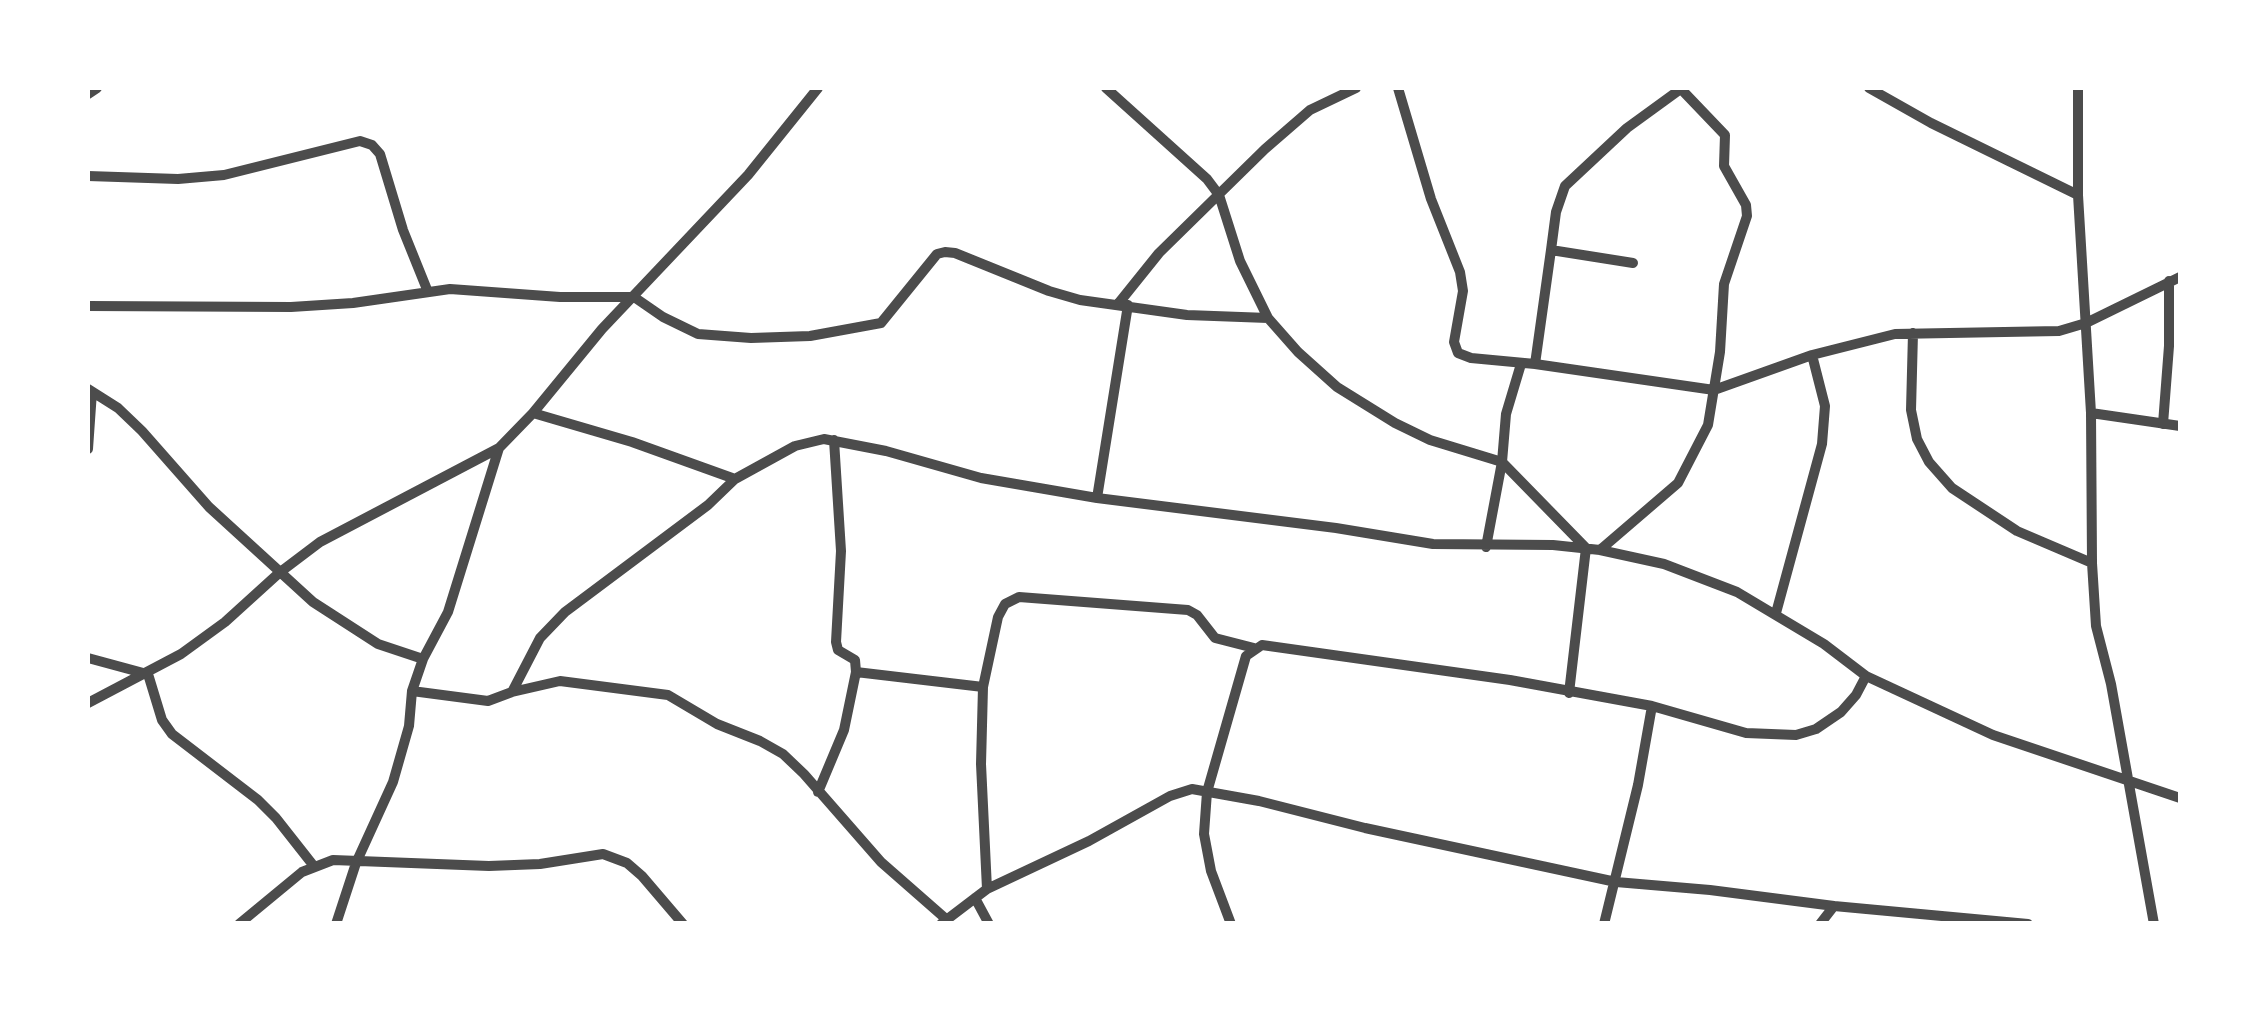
<!DOCTYPE html>
<style>
body{margin:0}
#map{position:relative;width:2268px;height:1011px;overflow:hidden;background:#fff;font-family:"Roboto Serif",serif}
canvas{display:block}
.frame{position:absolute;inset:0;border:90px solid #fff;pointer-events:none}
</style>
<div id="map">
<canvas width="2268" height="1011"></canvas>
<div class="frame"></div>
</div>
<script>
const c = document.querySelector('canvas').getContext('2d');
c.lineJoin = 'round';
const shape = rows => new Path2D(rows.map(r => 'M' + r).join(''));
function trace(path, color, width, dash) { c.strokeStyle = color; c.lineWidth = width; c.lineCap = dash ? 'butt' : 'round'; c.setLineDash(dash || []); c.stroke(path); }
const minor = shape([
 [1106,88,1207,179,1219,195,1240,261,1268,318,1298,352,1337,387,1395,423,1430,440,1502,462,1586,548,1569,693],
 [1398,88,1431,199,1460,272,1463,291,1454,342,1458,353,1471,358,1535,364,1714,390,1812,355,1895,334,2059,331,2086,323,2180,277],
 [1869,88,1931,123,2078,195],
 [2078,88,2078,195,2091,413,2092,563,2096,626,2111,684,2154,924],
 [88,94,97,88],
 [88,176,178,179,224,175,360,141,372,145,380,154,403,230,428,292],
 [1551,250,1556,212,1565,186,1627,128,1682,88],
 [1118,304,1159,253,1265,149,1310,110,1356,88],
 [88,306,291,307,353,303,450,289,560,297,634,297,663,317,698,334,751,338,810,336,881,323,937,254,945,252,955,253,1049,291,1080,300,1187,315,1268,318],
 [1913,333,1911,410,1917,439,1929,462,1952,488,2017,531,2092,563],
 [1535,364,1551,250,1633,263],
 [88,389,118,408,142,431,209,507,313,602,378,644,423,659],
 [533,413,632,442,735,479],
 [2091,413,2180,426],
 [2163,424,2169,346,2169,281],
 [88,449,92,392],
 [1097,498,1128,305],
 [1486,547,1502,462,1506,414,1521,364],
 [1600,550,1678,483,1708,425,1720,352,1724,284,1747,216,1746,205,1724,166,1725,135,1681,89],
 [1776,613,1822,444,1825,406,1812,355],
 [88,658,147,674],
 [856,672,983,687,981,764,987,889],
 [148,674,162,720,172,734,258,800,276,818,313,865],
 [983,687,998,617,1005,604,1019,597,1188,610,1197,615,1215,638,1254,648],
 [412,691,488,701,512,692,560,681,668,695,717,724,760,741,783,754,804,774,881,862,946,919],
 [512,692,540,638,565,612,708,505,735,479,795,446,824,439,886,451,981,478,1097,498,1336,528,1433,544,1553,545,1600,550,1664,564,1737,592,1824,644,1866,676,1993,735,2180,798],
 [88,703,181,654,225,622,279,573,320,542,499,448],
 [818,792,844,730,856,672,855,660,838,650,836,642,841,551,834,440],
 [975,898,989,924],
 [239,924,302,872,333,860,489,866,540,864,603,854,627,863,642,876,683,924],
 [336,924,356,863,393,782,409,726,412,691,423,659,448,612,499,448,533,413,602,329,748,175,818,88],
 [941,924,987,889,1089,841,1170,796,1192,789,1259,801,1365,828,1616,882,1710,890,1834,906],
 [1231,924,1211,871,1204,834,1207,792,1246,656,1262,645,1510,680,1652,706,1746,733,1796,735,1816,729,1841,712,1856,695,1866,676],
 [1604,924,1638,785,1652,706],
 [1820,924,1834,906,2028,924]
]);
trace(minor, '#4c4c4c', 10);
</script>
